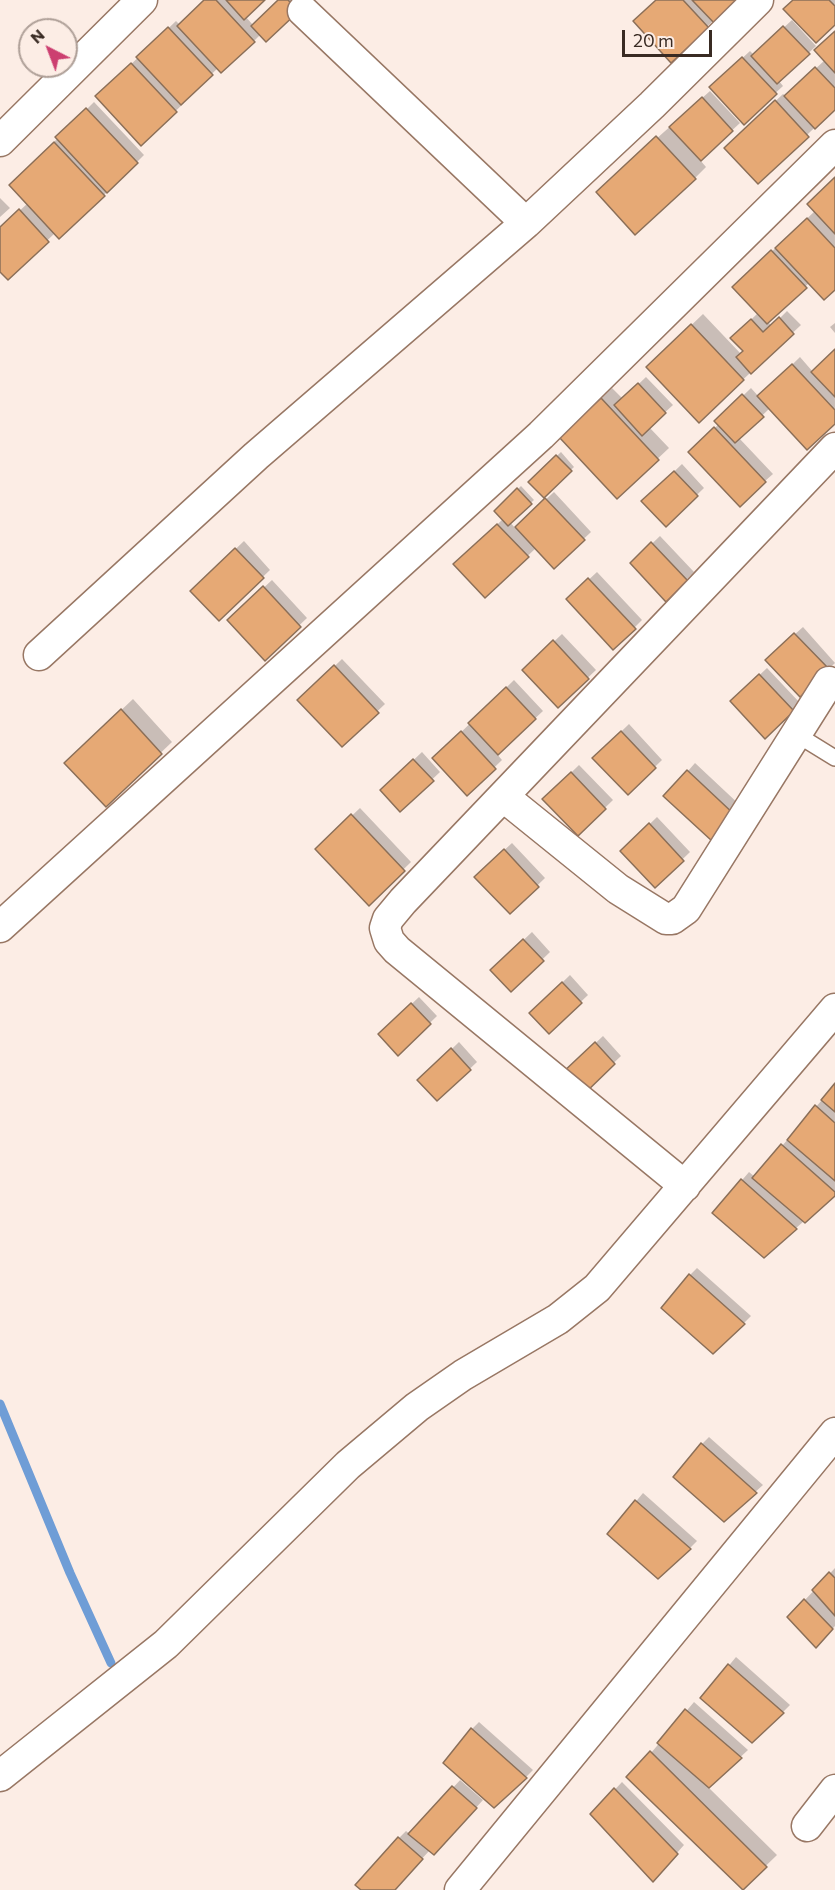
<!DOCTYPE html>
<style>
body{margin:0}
#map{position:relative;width:835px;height:1890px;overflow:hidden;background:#fcede5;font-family:Commissioner,sans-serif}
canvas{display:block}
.north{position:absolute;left:18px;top:18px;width:60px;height:60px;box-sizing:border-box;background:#fcede5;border:2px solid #ae9f97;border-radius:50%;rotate:318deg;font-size:16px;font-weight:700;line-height:24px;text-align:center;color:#392b23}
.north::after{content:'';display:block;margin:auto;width:21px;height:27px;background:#cc3f70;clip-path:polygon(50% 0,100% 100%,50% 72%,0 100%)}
.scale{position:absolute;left:622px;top:30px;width:90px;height:27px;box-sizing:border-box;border:3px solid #392b23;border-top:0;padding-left:8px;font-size:18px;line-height:21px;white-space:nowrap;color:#392b23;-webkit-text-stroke:4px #fcede5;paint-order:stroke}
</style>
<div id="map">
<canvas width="835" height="1890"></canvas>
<div class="north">N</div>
<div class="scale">20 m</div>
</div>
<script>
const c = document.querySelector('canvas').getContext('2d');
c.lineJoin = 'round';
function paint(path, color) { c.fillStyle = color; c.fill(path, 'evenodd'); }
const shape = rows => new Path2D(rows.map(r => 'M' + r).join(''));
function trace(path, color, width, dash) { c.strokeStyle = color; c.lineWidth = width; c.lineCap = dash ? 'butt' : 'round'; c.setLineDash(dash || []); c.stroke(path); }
const shadow = shape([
 [206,0,263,0,245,16,253,25,280,0,295,0,254,41,218,68,182,102,184,103,141,144,97,97,176,21,180,25],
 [657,0,743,0,714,20,671,60],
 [794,0,835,0,835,23],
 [792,20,816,46,779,81,783,86,744,122,711,87,750,51,754,55],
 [835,33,835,108,758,182,726,148,783,94,786,96,825,60],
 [710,91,740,123,700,160,706,167,695,178,609,181],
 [94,102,144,155,104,195,55,233,8,278,0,270,0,229,28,203,22,174],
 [835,179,835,288,809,283,768,322,772,326,787,311,801,325,699,421,659,356,703,314,741,354,745,351,732,338,758,313,734,287,815,211],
 [0,198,10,208,0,217],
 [835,323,835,333,830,327],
 [835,350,835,422,770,408,739,438,773,474,765,481,690,452,719,424,717,421,751,388,759,397,800,357,813,372],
 [646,377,673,405,649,427,669,448,617,497,572,427,612,388,623,399],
 [561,452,574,467,544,496,530,482],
 [682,464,704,488,666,525,651,494],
 [521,486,534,500,510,522,515,528,554,492,591,532,554,567,536,548,485,596,463,557,503,519,496,511],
 [660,536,694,572,666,600,632,563],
 [244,541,270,570,219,619,192,591],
 [597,572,642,620,614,648,568,599],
 [272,580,307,618,265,658,229,620],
 [803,627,835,663,801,695,775,652],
 [562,634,596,670,558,706,524,670],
 [342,659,385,704,342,745,300,700],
 [767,668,800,703,765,737,732,701],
 [514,680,543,711,497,754,502,760,467,794,434,759],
 [133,699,172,742,106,805,77,752],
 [629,724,662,760,628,793,594,758],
 [422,752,440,772,400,810,382,790],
 [695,763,742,807,712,839,688,771],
 [579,765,613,800,578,834,544,799],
 [360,808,411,862,369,903,317,849],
 [657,817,690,852,655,886,622,851],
 [512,843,545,878,510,912,484,869],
 [532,932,550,952,511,990,492,970],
 [570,975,588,995,549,1032,531,1013],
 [419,997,437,1016,398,1054,380,1034],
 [603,1036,621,1056,582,1093,563,1074],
 [459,1042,477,1062,438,1099,420,1080],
 [835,1085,835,1194,764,1256,714,1213,749,1172,755,1177],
 [697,1268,751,1316,744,1323,690,1275],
 [709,1437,763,1485,724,1520,702,1444],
 [643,1493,697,1541,690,1548,609,1534],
 [835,1568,835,1626,816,1646,789,1617],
 [736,1657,790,1705,783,1712,702,1698],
 [694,1702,748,1750,708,1787,777,1855,743,1888,651,1753],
 [479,1722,533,1770,526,1777,462,1778,460,1780,483,1800,441,1846,430,1850,393,1890,363,1890,357,1884,399,1838,406,1831,410,1834,462,1778,472,1729],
 [622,1782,684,1845,660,1872,592,1814]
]);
const stream = shape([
 [0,1404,70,1573,111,1663]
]);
const building = shape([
 [204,0,216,0,255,42,221,73,177,26,204,0],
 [226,0,265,0,244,20,226,0],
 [278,0,288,0,299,11,266,42,251,26,278,0],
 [656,0,683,0,709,28,671,63,633,21,656,0],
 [692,0,745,0,717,26,692,0],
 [793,0,829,0,835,6,835,25,816,43,783,9,793,0],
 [783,26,810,54,777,84,751,56,783,26],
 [168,27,213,75,181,105,136,57,168,27],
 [835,31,835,73,814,50,835,31],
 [742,57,777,94,744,125,709,87,742,57],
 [131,63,177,112,141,146,95,96,131,63],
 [815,67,835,88,835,110,815,129,784,96,815,67],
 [702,97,733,131,701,161,669,127,702,97],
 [775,100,809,137,758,184,724,148,775,100],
 [86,108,138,163,107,193,55,137,86,108],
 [656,136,696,179,635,235,596,192,656,136],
 [54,142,105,196,59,239,9,185,54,142],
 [835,177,835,234,807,204,835,177],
 [19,209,49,242,8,280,0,272,0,227,19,209],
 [807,218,835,248,835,290,824,300,775,248,807,218],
 [771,250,807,288,767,324,732,287,771,250],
 [779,317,794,334,751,374,736,357,743,351,730,338,751,319,763,332,779,317],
 [691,324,744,380,699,423,646,367,691,324],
 [835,349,835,397,811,372,835,349],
 [792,364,835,410,835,424,807,450,757,396,792,364],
 [638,383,666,413,642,436,614,405,638,383],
 [742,394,764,417,735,443,714,421,742,394],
 [601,398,659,460,617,499,559,437,601,398],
 [714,427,766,482,740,507,688,452,714,427],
 [556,455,572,471,544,498,528,482,556,455],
 [674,471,698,496,666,527,641,501,674,471],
 [517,488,532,504,508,526,494,511,517,488],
 [545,498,585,540,554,569,515,527,545,498],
 [497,524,529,557,485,598,453,564,497,524],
 [651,542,688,581,666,602,630,563,651,542],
 [235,548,264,578,219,621,190,591,235,548],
 [588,578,636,629,613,650,566,599,588,578],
 [263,586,301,627,265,661,227,620,263,586],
 [794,633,830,670,800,697,765,660,794,633],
 [553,640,589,679,558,708,522,670,553,640],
 [334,665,379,713,342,747,297,700,334,665],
 [759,674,794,711,765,739,730,701,759,674],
 [506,687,536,719,498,755,468,723,506,687],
 [121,709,162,754,106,807,64,763,121,709],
 [461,731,496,769,467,796,432,758,461,731],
 [621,731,656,768,628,795,592,758,621,731],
 [413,759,434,781,400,812,380,790,413,759],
 [687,770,736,816,712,841,663,796,687,770],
 [571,772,606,809,578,836,542,799,571,772],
 [351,814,405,871,369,906,315,849,351,814],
 [649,823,684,861,655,888,620,851,649,823],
 [504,849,539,887,510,914,474,877,504,849],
 [523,939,544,961,511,992,490,970,523,939],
 [562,982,582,1003,549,1034,529,1013,562,982],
 [411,1003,431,1024,398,1056,378,1034,411,1003],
 [595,1042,615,1064,582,1096,561,1074,595,1042],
 [451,1048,471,1070,437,1101,417,1080,451,1048],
 [835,1083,835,1112,821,1100,835,1083],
 [815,1105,835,1123,835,1181,787,1140,815,1105],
 [781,1144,835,1192,835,1196,805,1223,752,1178,781,1144],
 [741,1179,797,1229,764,1258,712,1213,741,1179],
 [689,1274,745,1324,713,1354,661,1308,689,1274],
 [701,1443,757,1493,724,1522,673,1477,701,1443],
 [635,1500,691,1549,658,1579,607,1534,635,1500],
 [829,1572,835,1578,835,1616,812,1590,829,1572],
 [804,1599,833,1629,816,1648,787,1617,804,1599],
 [728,1664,784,1713,752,1743,700,1698,728,1664],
 [685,1709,742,1758,709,1788,657,1743,685,1709],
 [471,1728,527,1778,494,1808,443,1763,471,1728],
 [650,1751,767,1867,743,1890,626,1777,650,1751],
 [452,1786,477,1808,434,1855,408,1834,452,1786],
 [614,1788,678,1854,653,1882,590,1814,614,1788],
 [398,1837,423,1859,395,1890,361,1890,355,1885,398,1837]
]);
const service = shape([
 [796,734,835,758]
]);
const minor = shape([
 [303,11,526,223],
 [0,141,142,0],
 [39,655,256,456,526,223,652,105,758,0],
 [504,797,618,889,666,919,672,919,686,909,829,682],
 [0,927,541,435,835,145],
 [685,1186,397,950,389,941,385,928,388,919,403,901,835,448],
 [0,1776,166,1644,348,1465,417,1407,463,1375,558,1319,597,1288,835,1009],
 [807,1826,835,1790],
 [460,1890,835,1433]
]);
paint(shadow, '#0003');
trace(stream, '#6f9dd6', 9);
paint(building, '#e6a975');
trace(building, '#8b6f58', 1.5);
trace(service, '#987764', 18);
trace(minor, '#987764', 33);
trace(service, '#fff', 15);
trace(minor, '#fff', 30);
</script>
